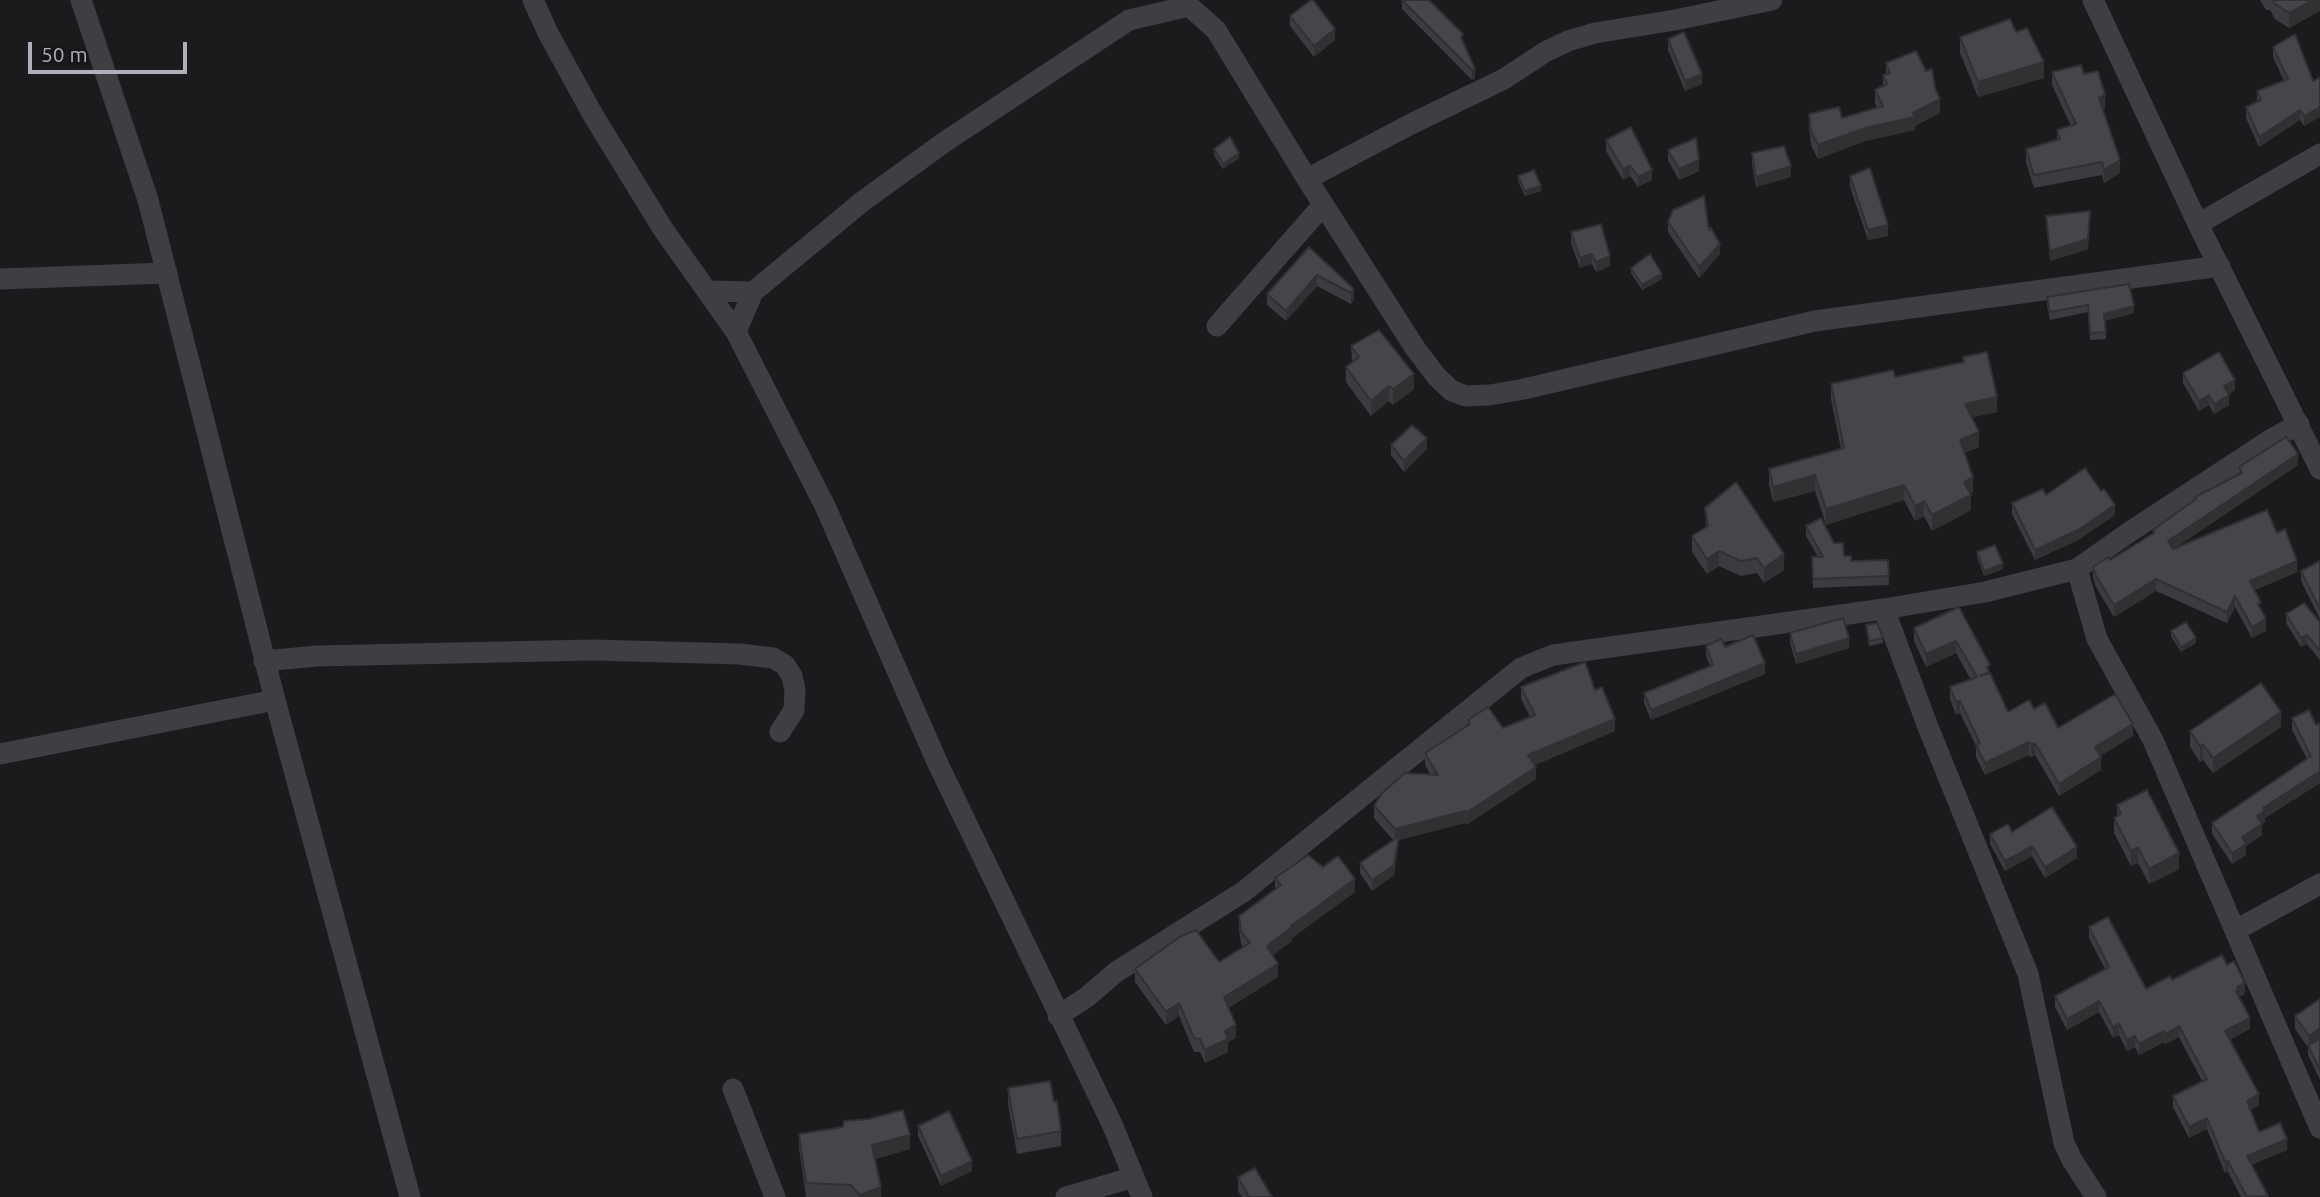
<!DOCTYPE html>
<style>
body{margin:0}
#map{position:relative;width:2320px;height:1197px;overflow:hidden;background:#1b1a1c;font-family:Ubuntu,sans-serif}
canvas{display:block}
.scale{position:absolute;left:28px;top:42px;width:159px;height:32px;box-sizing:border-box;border:4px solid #aeb1bb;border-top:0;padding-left:9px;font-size:21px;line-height:24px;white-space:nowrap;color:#aeb1bb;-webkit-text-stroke:5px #161517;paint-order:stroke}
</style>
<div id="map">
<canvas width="2320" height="1197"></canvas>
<div class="scale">50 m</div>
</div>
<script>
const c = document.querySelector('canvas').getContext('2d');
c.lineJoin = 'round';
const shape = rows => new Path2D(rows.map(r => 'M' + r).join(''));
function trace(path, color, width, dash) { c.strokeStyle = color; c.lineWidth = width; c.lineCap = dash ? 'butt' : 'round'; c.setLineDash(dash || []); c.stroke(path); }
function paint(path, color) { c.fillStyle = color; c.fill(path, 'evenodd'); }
const minor = shape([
 [533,0,548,33,593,115,663,229,736,332,825,506,938,764,1112,1124,1142,1197],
 [1186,0,1189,6,1216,30,1307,179,1415,348,1437,377,1452,391,1466,396,1490,395,1524,389,1815,321,2220,266],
 [2093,0,2198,224,2320,469],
 [1307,179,1411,124,1504,79,1545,52,1568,41,1595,33,1675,20,1772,0],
 [2198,224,2320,154],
 [0,279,167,273],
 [709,291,753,292],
 [1217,326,1323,205],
 [736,332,753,292,863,201,946,141,1129,20,1189,6],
 [2077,569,2097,639,2153,740,2320,1128],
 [1884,609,1928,727,2028,974,2064,1143,2072,1160,2096,1197],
 [264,661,317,656,593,650,740,654,773,658,785,665,792,676,795,690,794,710,780,732],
 [275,700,410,1197],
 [0,754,275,700,148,200,81,0],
 [2236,930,2320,884],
 [1058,1016,1087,997,1116,972,1243,892,1521,668,1553,655,1884,609,1985,592,2077,569,2128,533,2270,440,2299,424],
 [733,1089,775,1197],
 [1066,1197,1134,1177]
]);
const wall = shape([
 [1402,0,1463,42,1475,78,1472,80,1402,9],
 [2260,0,2320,0,2320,11,2289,28,2275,19,2270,10,2266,10],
 [1290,16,1335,40,1314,57,1290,26],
 [2016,32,2044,78,1978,97,1960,53,1960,37],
 [1668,39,1702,84,1685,91,1668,50],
 [2273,47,2313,81,2304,126,2300,120,2259,147,2246,118,2246,107,2257,102,2257,91,2284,81,2273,57],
 [1886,63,1935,88,1940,113,1915,126,1915,130,1865,141,1818,159,1811,145,1809,128,1809,114,1842,118,1877,108,1875,103,1875,90,1883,85,1883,75,1886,74],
 [2052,72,2084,74,2105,108,2103,109,2120,173,2104,183,2102,175,2034,188,2026,162,2026,149,2057,139,2057,130,2071,126,2052,85],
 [1606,140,1652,180,1638,187,1630,176,1623,180,1606,151],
 [1214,149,1239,158,1223,169,1214,155],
 [1668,150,1699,171,1679,180,1668,160],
 [1752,153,1791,177,1756,187,1752,164],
 [1518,176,1541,191,1525,196,1518,181],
 [1850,176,1888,236,1868,240,1850,187],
 [2046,216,2090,221,2088,249,2050,261],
 [1668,222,1709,230,1720,254,1699,278,1668,232],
 [1571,232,1610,266,1596,272,1592,264,1580,268,1571,243],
 [1309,247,1354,289,1354,299,1351,304,1317,286,1286,321,1267,305,1267,294],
 [1631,268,1662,279,1642,290,1631,273],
 [2047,297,2134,313,2105,321,2106,339,2090,340,2088,312,2050,320,2047,305],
 [1351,346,1414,389,1393,405,1389,401,1371,416,1346,382,1346,367,1352,362],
 [1963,357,1997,412,1972,417,1979,447,1964,453,1973,492,1970,494,1971,510,1932,531,1924,516,1915,521,1904,500,1826,525,1815,491,1773,502,1769,484,1769,469,1841,449,1831,399,1831,384,1895,377,1963,363],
 [2183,373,2235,390,2229,394,2229,405,2214,414,2209,405,2199,411,2183,383],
 [1391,445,1427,449,1404,472,1391,455],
 [2298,465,2175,548,2277,533,2297,572,2255,590,2261,610,2266,631,2252,638,2235,607,2227,623,2156,591,2114,617,2096,587,2093,578,2093,567,2110,560,2153,534,2153,530,2195,499,2195,497,2239,475,2239,467],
 [2101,491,2115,515,2078,540,2035,560,2012,514,2012,503,2046,495],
 [1705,508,1784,570,1764,583,1757,573,1741,576,1719,566,1707,574,1692,552,1692,536,1706,528],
 [1806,526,1834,543,1844,556,1851,561,1888,560,1889,585,1813,588,1812,557,1818,557,1806,536],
 [1977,552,2003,569,1984,576,1977,557],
 [2320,561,2320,619,2301,581,2301,571],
 [1959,607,2008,712,2034,709,2058,728,2133,736,2100,756,2101,770,2059,796,2035,755,2031,757,2029,755,1985,775,1976,757,1976,746,1960,713,1956,715,1950,699,1950,687,1971,680,1956,653,1926,667,1914,641,1914,628],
 [2286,614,2320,622,2320,660,2307,644,2301,647,2286,623],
 [1866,625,1883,638,1883,643,1869,646],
 [2171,631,2196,643,2181,652,2171,636],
 [1790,633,1849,648,1796,664,1790,643],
 [1706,646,1725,647,1765,674,1651,720,1644,703,1644,693,1710,666,1706,656],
 [1521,687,1595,690,1615,731,1535,765,1536,779,1466,825,1465,823,1399,840,1394,875,1372,891,1360,873,1360,863,1393,840,1374,818,1374,806,1430,774,1425,765,1425,753,1468,726,1468,720,1503,728,1530,717,1521,699],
 [2309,710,2320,783,2265,818,2265,822,2262,824,2262,835,2246,846,2246,855,2232,864,2212,834,2212,823,2307,759,2292,730,2292,718],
 [2281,727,2213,773,2203,760,2200,762,2190,747,2190,731],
 [2117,805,2179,869,2149,884,2138,863,2131,866,2114,833,2114,818,2117,816],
 [2012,832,2077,858,2045,878,2032,856,2005,871,1990,844,1990,834],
 [1275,878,1355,892,1292,938,1292,941,1273,955,1278,977,1228,1008,1236,1038,1228,1042,1228,1052,1205,1063,1200,1052,1194,1052,1179,1016,1166,1025,1135,982,1135,969,1219,962,1243,947,1241,944,1239,929,1239,916,1275,889],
 [2089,927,2146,989,2172,980,2227,965,2245,994,2239,997,2250,1029,2229,1040,2259,1105,2250,1110,2259,1132,2287,1150,2251,1165,2268,1197,2241,1197,2228,1172,2225,1173,2207,1129,2189,1138,2173,1107,2173,1096,2202,1081,2179,1037,2165,1044,2164,1042,2139,1055,2135,1047,2127,1051,2119,1035,2113,1038,2099,1012,2067,1030,2055,1007,2055,996,2105,969,2089,938],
 [2320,999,2320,1080,2308,1055,2308,1047,2295,1029,2295,1016],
 [1008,1088,1054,1102,1061,1131,1061,1146,1017,1154,1008,1104],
 [918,1126,972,1171,941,1186,918,1136],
 [799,1134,910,1149,875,1159,881,1197,806,1197,799,1148],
 [1238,1177,1272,1197,1242,1197,1238,1191]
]);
const shadedWall = shape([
 [2313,0,2320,0,2320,11,2289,28,2289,13],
 [1335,29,1335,40,1314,57,1314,46],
 [2044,62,2044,78,1978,97,1978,82],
 [1475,69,1475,78,1472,80,1472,70],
 [1702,74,1702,84,1685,91,1685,81],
 [2105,95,2105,108,2099,111,2099,98],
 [1940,99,1940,113,1915,126,1915,130,1865,141,1818,159,1818,145,1865,128,1913,113],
 [2320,107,2320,117,2304,126,2304,116],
 [2300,110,2300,120,2259,147,2259,137],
 [1239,153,1239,158,1223,169,1223,164],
 [1699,160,1699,171,1679,180,1679,169],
 [2120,160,2120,173,2104,183,2104,170],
 [1630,165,1630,176,1623,180,1623,169],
 [1791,166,1791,177,1756,187,1756,177],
 [1652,170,1652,180,1638,187,1638,177],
 [1541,186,1541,191,1525,196,1525,191],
 [2090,211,2088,249,2050,261,2050,251],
 [1888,225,1888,236,1868,240,1868,230],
 [1720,244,1720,254,1699,278,1699,267],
 [1592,254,1592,264,1580,268,1580,258],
 [1610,256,1610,266,1596,272,1596,262],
 [1662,274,1662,279,1642,290,1642,285],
 [1317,275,1317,286,1286,321,1286,311],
 [1354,289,1354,299,1351,304,1351,293],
 [2134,306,2134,313,2104,321,2104,314],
 [1414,374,1414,389,1393,405,1393,389],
 [2235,380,2235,390,2224,397,2224,386],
 [1389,386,1389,401,1371,416,1371,401],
 [2209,395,2209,405,2199,411,2199,401],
 [2229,395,2229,405,2214,414,2214,404],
 [1997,397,1997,412,1965,419,1965,404],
 [1979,432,1979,447,1960,455,1960,440],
 [1427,438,1427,449,1404,472,1404,461],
 [2298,454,2298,465,2168,552,2168,541],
 [1815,475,1815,491,1773,502,1773,487],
 [1973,477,1973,492,1964,497,1964,482],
 [1904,485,1904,500,1826,525,1826,509],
 [1971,495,1971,510,1932,531,1932,515],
 [1924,501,1924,516,1915,521,1915,506],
 [2115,505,2115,515,2078,540,2035,560,2035,550],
 [1719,551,1719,566,1707,574,1707,559],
 [1784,554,1784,570,1764,583,1764,568],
 [2297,561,2297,572,2250,592,2250,581],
 [2003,564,2003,569,1984,576,1984,571],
 [2156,579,2156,591,2114,617,2114,605],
 [2235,596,2235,607,2227,623,2227,612],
 [2266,619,2266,631,2252,638,2252,627],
 [2307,635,2307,644,2301,647,2301,638],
 [1849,638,1849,648,1796,664,1796,654],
 [2196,638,2196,643,2181,652,2181,647],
 [1956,641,1956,653,1926,667,1926,654],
 [1765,663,1765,674,1651,720,1651,710],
 [1960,701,1960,713,1956,715,1956,702],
 [2281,712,2281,727,2213,773,2213,758],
 [1615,719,1615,731,1528,768,1528,755],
 [2133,724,2133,736,2095,759,2095,747],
 [2029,742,2029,755,1985,775,1985,763],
 [2035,743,2035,755,2031,757,2031,745],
 [2203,744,2203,760,2200,762,2200,746],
 [2101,757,2101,770,2059,796,2059,784],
 [1536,767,1536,779,1466,825,1466,813],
 [2320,771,2320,783,2265,818,2265,822,2262,824,2262,835,2246,846,2246,855,2232,864,2232,853,2242,837,2263,808],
 [1465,811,1465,823,1399,840,1394,875,1372,891,1372,880,1395,841,1395,829],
 [2032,846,2032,856,2005,871,2005,861],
 [2077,847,2077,858,2045,878,2045,867],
 [2138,847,2138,863,2131,866,2131,851],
 [2179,853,2179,869,2149,884,2149,869],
 [1355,879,1355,892,1292,938,1292,941,1267,959,1267,946,1291,926],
 [1278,964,1278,977,1224,1011,1224,997],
 [2245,983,2245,994,2239,997,2236,991,2237,987],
 [2099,1001,2099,1012,2067,1030,2067,1019],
 [1179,1003,1179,1016,1166,1025,1166,1012],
 [2250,1018,2250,1029,2225,1042,2225,1031],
 [2119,1024,2119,1035,2113,1038,2113,1027],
 [1236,1025,1236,1038,1228,1042,1228,1052,1205,1063,1205,1050,1225,1031],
 [2179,1026,2179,1037,2165,1044,2165,1034],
 [2320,1028,2320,1041,2309,1049,2309,1036],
 [2164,1031,2164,1042,2139,1055,2139,1044],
 [2135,1036,2135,1047,2127,1051,2127,1040],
 [2259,1094,2259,1105,2247,1112,2247,1101],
 [2207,1118,2207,1129,2189,1138,2189,1127],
 [910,1135,910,1149,872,1159,872,1145],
 [2287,1139,2287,1150,2247,1167,2247,1156],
 [972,1161,972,1171,941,1186,941,1176],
 [2228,1161,2228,1172,2225,1173,2225,1162],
 [881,1187,881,1197,860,1197,860,1195]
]);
const building = shape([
 [1311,0,1313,0,1335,29,1314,46,1290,16,1311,0],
 [1402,0,1429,0,1463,34,1461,37,1475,69,1472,70,1402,0],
 [2273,0,2313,0,2289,13,2275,4,2273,0],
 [2010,19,2016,32,2027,28,2044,62,1978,82,1960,37,2010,19],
 [1684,32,1702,74,1685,81,1668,39,1684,32],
 [2295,34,2313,81,2320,77,2320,107,2304,116,2300,110,2259,137,2246,107,2261,100,2257,91,2288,79,2273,47,2295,34],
 [1916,51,1926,71,1932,69,1935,88,1940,99,1913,113,1915,117,1865,128,1818,145,1811,131,1809,114,1839,107,1842,118,1883,106,1875,90,1887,84,1883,75,1890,73,1886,63,1916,51],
 [2081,65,2084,74,2098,71,2105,95,2099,98,2120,160,2104,170,2102,162,2034,175,2026,149,2060,139,2057,130,2076,124,2052,72,2081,65],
 [1631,127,1652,170,1638,177,1630,165,1623,169,1606,140,1631,127],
 [1230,137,1239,153,1223,164,1214,149,1230,137],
 [1696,138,1699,160,1679,169,1668,150,1696,138],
 [1784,146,1791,166,1756,177,1752,153,1784,146],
 [1870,168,1888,225,1868,230,1850,176,1870,168],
 [1534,170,1541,186,1525,191,1518,176,1534,170],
 [1704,196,1709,230,1711,228,1720,244,1699,267,1668,222,1673,210,1704,196],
 [2090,211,2088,239,2050,251,2046,216,2090,211],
 [1601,224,1610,256,1596,262,1592,254,1580,258,1571,232,1601,224],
 [1309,247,1354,289,1351,293,1317,275,1286,311,1267,294,1309,247],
 [1650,254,1662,274,1642,285,1631,268,1650,254],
 [2129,284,2134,306,2104,314,2106,332,2090,333,2088,305,2050,312,2047,297,2129,284],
 [1379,330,1414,374,1393,389,1389,386,1371,401,1346,367,1359,357,1351,346,1379,330],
 [1987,352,1997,397,1965,404,1979,432,1960,440,1973,477,1964,482,1971,495,1932,515,1924,501,1915,506,1904,485,1826,509,1815,475,1773,487,1769,469,1844,448,1831,384,1893,370,1895,377,1964,362,1963,357,1987,352],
 [2219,352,2235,380,2224,386,2229,395,2214,404,2209,395,2199,401,2183,373,2219,352],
 [1412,425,1427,438,1404,461,1391,445,1412,425],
 [2286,437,2298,454,2168,541,2173,549,2267,510,2277,533,2285,529,2297,561,2250,581,2261,603,2258,604,2266,619,2252,627,2235,596,2227,612,2156,579,2114,605,2096,576,2093,567,2108,557,2110,560,2154,533,2153,530,2196,499,2195,497,2242,473,2239,467,2286,437],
 [2085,468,2101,491,2104,489,2115,505,2078,530,2035,550,2012,503,2043,489,2046,495,2085,468],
 [1736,482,1784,554,1764,568,1757,558,1741,561,1719,551,1707,559,1692,536,1708,526,1705,508,1736,482],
 [1821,518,1834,543,1843,543,1844,556,1851,556,1851,561,1888,560,1889,576,1813,579,1812,557,1823,557,1806,526,1821,518],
 [1995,545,2003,564,1984,571,1977,552,1995,545],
 [2320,561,2320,609,2301,571,2320,561],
 [2304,603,2320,622,2320,651,2307,635,2301,638,2286,614,2304,603],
 [1959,607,1990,665,1987,667,1989,672,1980,676,1990,673,2008,712,2029,700,2034,709,2045,703,2058,728,2115,694,2133,724,2095,747,2101,757,2059,784,2035,743,2031,745,2029,742,1985,763,1976,745,1980,743,1960,701,1956,702,1950,687,1977,677,1956,641,1926,654,1914,628,1959,607],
 [1843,618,1849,638,1796,654,1790,633,1843,618],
 [2186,622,2196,638,2181,647,2171,631,2186,622],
 [1877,623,1883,638,1869,641,1866,625,1877,623],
 [1753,635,1765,663,1651,710,1644,693,1713,665,1706,646,1721,639,1725,647,1753,635],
 [1585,662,1595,690,1602,687,1615,719,1528,755,1536,767,1466,813,1465,811,1395,829,1374,806,1382,793,1405,773,1438,775,1425,753,1470,724,1468,720,1488,707,1503,728,1535,715,1521,687,1585,662],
 [2261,683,2281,712,2213,758,2203,744,2200,746,2190,731,2261,683],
 [2309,710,2316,725,2320,723,2320,771,2263,808,2265,811,2257,816,2262,824,2242,837,2246,844,2232,853,2212,823,2311,756,2292,718,2309,710],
 [2147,790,2179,853,2149,869,2138,847,2131,851,2114,818,2121,814,2117,805,2147,790],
 [2052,807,2077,847,2045,867,2032,846,2005,861,1990,834,2008,824,2012,832,2052,807],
 [1399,836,1394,865,1372,880,1360,863,1399,836],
 [1308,855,1323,867,1338,856,1355,879,1291,926,1292,927,1267,946,1278,964,1224,997,1236,1025,1225,1031,1228,1039,1205,1050,1200,1039,1194,1038,1179,1003,1166,1012,1135,969,1181,936,1196,930,1219,962,1250,943,1241,931,1239,916,1281,885,1275,878,1308,855],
 [2108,917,2146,989,2170,976,2172,980,2222,955,2227,965,2234,961,2245,983,2237,987,2239,989,2236,991,2250,1018,2225,1031,2259,1094,2247,1101,2259,1132,2280,1123,2287,1139,2247,1156,2268,1196,2247,1197,2228,1161,2225,1162,2207,1118,2189,1127,2173,1096,2207,1079,2179,1026,2165,1034,2164,1031,2139,1044,2135,1036,2127,1040,2119,1024,2113,1027,2099,1001,2067,1019,2055,996,2109,967,2089,927,2108,917],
 [2320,999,2320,1028,2309,1036,2295,1016,2320,999],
 [2320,1039,2320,1070,2308,1045,2320,1039],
 [1050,1081,1054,1102,1057,1101,1061,1131,1017,1139,1008,1088,1050,1081],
 [903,1110,910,1135,872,1145,881,1187,860,1195,851,1185,806,1183,799,1134,843,1127,844,1121,869,1119,903,1110],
 [949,1111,972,1161,941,1176,918,1126,949,1111],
 [1255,1168,1272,1197,1249,1197,1238,1177,1255,1168]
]);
trace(minor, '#3e3e43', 21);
paint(wall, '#3b3c3f');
paint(shadedWall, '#303133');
paint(building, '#454649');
trace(building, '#303133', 2);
</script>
